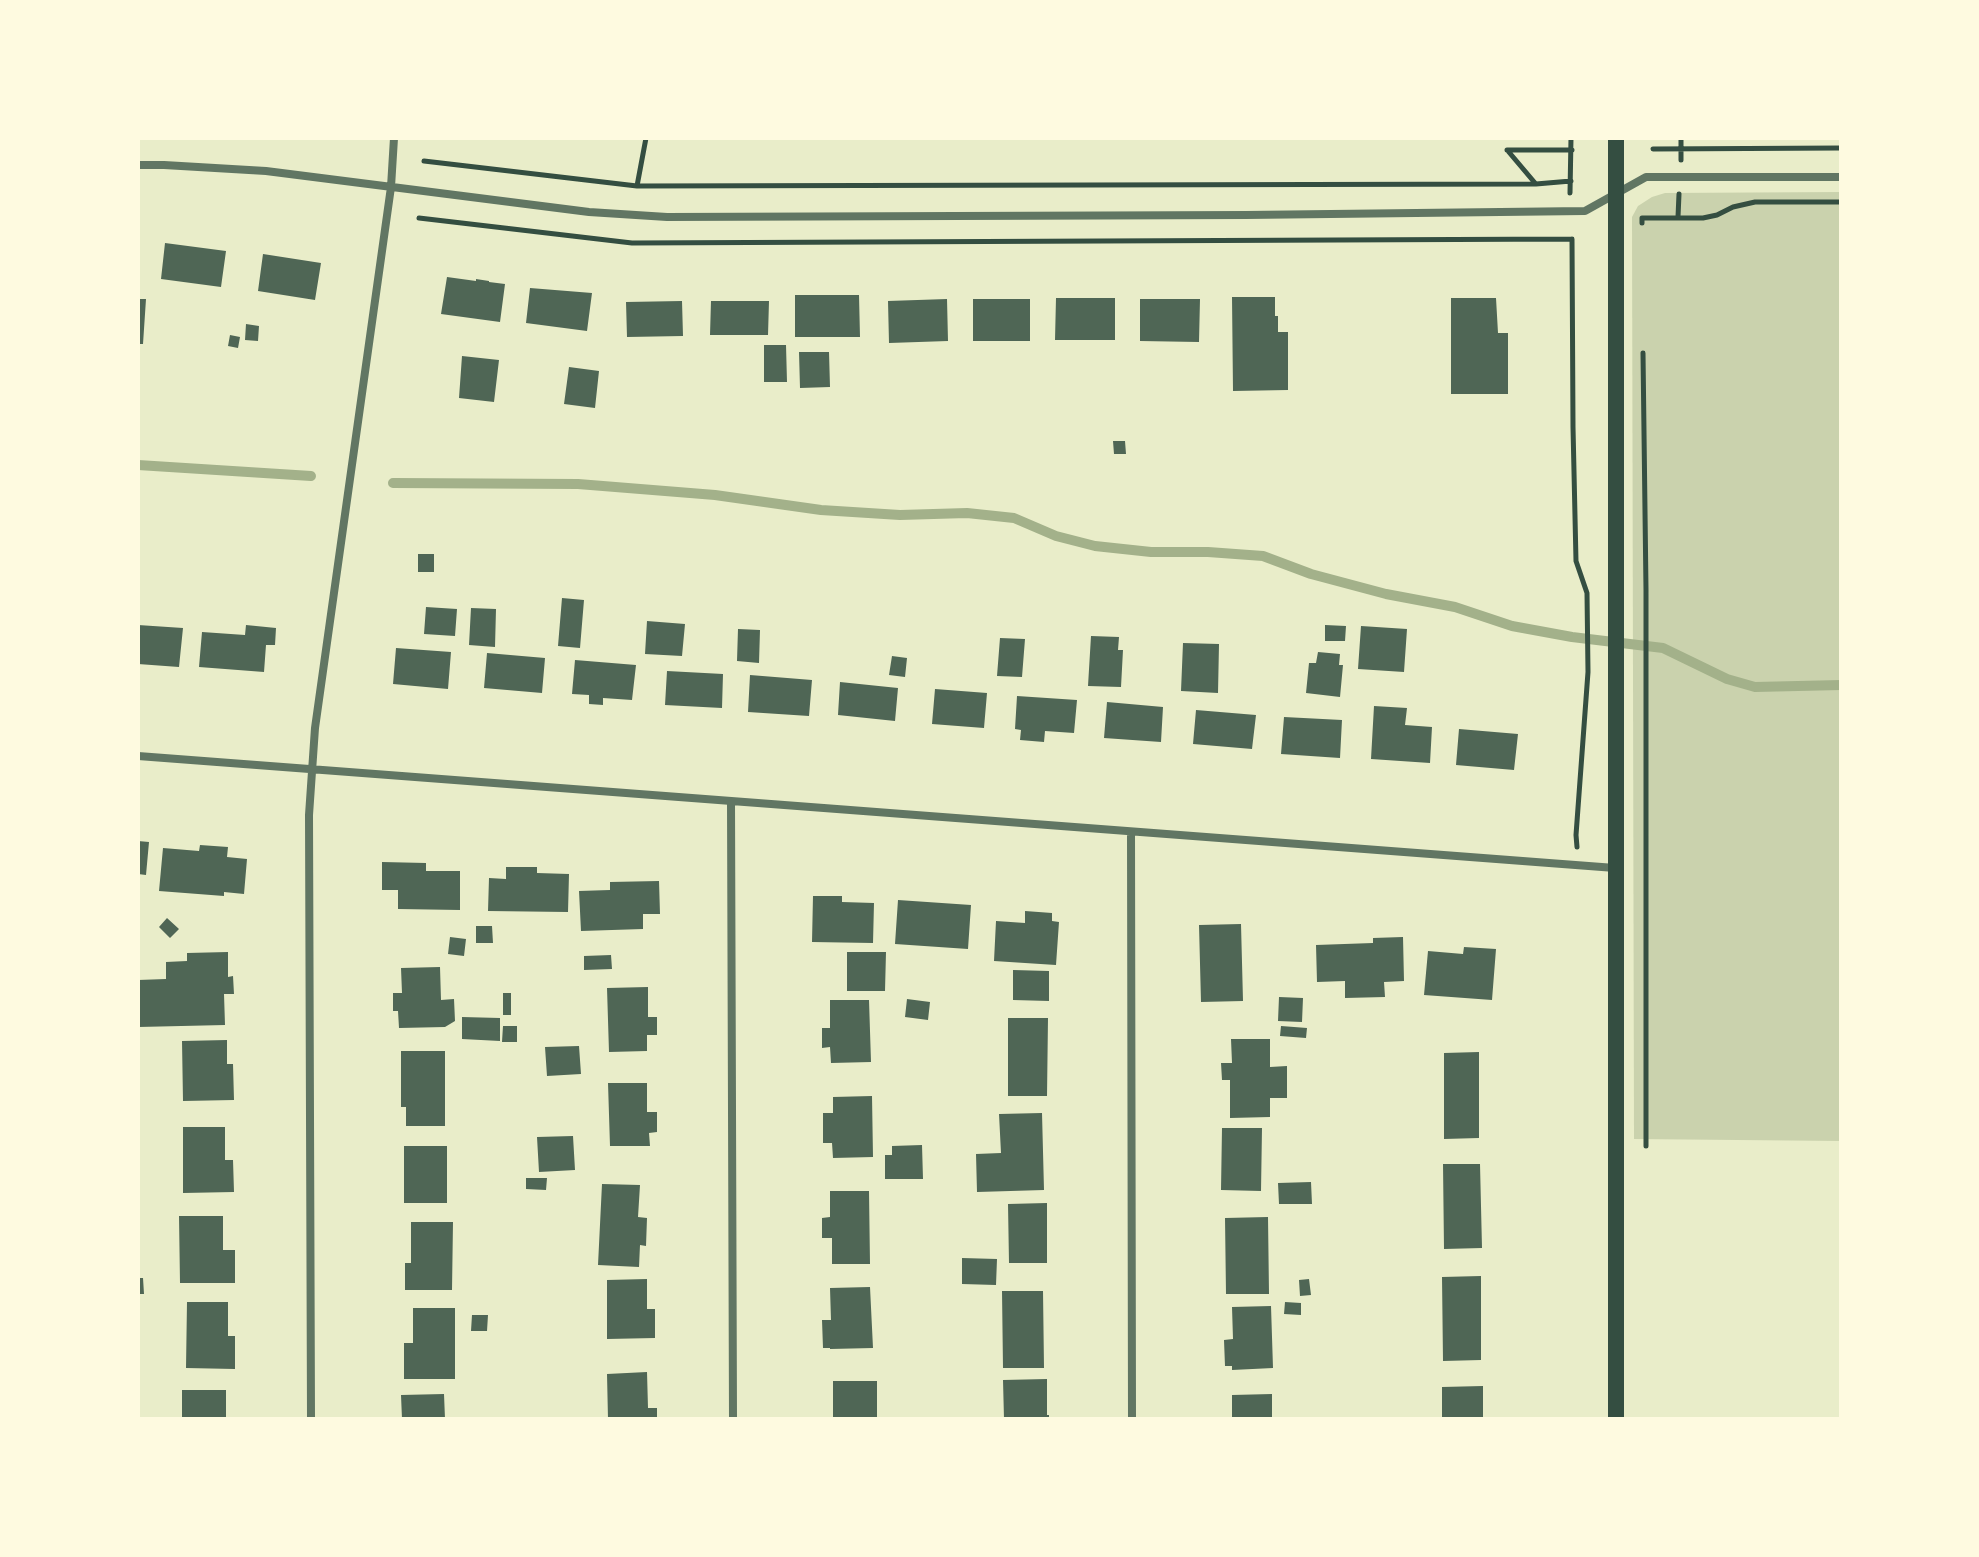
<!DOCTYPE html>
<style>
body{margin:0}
#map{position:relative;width:1979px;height:1557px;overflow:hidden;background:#e9edc9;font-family:"Public Sans",sans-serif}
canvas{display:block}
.frame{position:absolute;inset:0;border:140px solid #fefae0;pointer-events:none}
</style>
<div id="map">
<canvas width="1979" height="1557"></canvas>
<div class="frame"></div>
</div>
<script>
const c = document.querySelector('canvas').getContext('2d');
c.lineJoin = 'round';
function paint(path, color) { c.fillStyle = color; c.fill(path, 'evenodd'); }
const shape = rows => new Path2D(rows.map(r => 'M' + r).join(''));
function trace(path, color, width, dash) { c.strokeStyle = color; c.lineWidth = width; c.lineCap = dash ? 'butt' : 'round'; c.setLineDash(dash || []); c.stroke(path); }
const green = shape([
 [1841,192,1841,1141,1634,1139,1632,217,1638,206,1652,197,1665,193]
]);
const stream = shape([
 [138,465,311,476],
 [393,483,578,484,715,495,821,510,900,515,967,513,1014,518,1056,536,1095,546,1151,552,1208,552,1263,556,1311,574,1386,594,1455,607,1512,626,1572,637,1663,648,1727,679,1755,687,1841,685]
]);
const building = shape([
 [165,243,226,251,221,287,161,279],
 [263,254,321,263,315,300,258,291],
 [447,277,476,281,476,279,489,281,489,282,505,284,500,322,441,314],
 [530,288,592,293,587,331,526,323],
 [795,295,859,295,860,337,795,337],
 [1232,297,1275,297,1275,316,1278,316,1278,332,1288,332,1288,390,1233,391],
 [1056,298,1115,298,1115,340,1055,340],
 [1451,298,1496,298,1498,333,1508,333,1508,394,1451,394],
 [138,299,146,299,143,344,138,344],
 [947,299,948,341,889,343,888,301],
 [973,299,1030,299,1030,341,973,341],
 [1140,299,1200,299,1199,342,1140,341],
 [682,301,683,336,627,337,626,302],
 [711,301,769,301,768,335,710,335],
 [246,324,259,326,258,341,245,340],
 [230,335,240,337,238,348,228,346],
 [764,345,786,345,787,382,764,382],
 [799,352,829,352,830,387,800,388],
 [462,356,499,360,494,402,459,398],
 [569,367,599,371,595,408,564,404],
 [1113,441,1125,441,1126,454,1114,454],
 [418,554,434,554,434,572,418,572],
 [562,598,584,600,580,648,558,646],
 [426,607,457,609,455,636,424,634],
 [471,608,496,609,495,647,469,645],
 [647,621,685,624,682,656,645,654],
 [138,625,183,628,179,667,138,664],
 [246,625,276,628,275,645,266,645,264,672,199,667,202,632,245,635],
 [1325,625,1346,626,1345,641,1325,641],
 [1361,626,1407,629,1404,672,1358,669],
 [738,629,760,630,759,663,737,661],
 [1091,636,1119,637,1118,650,1123,650,1121,687,1088,686],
 [1000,638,1025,639,1022,677,997,676],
 [1183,643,1219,644,1218,693,1181,691],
 [396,648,451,652,448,689,393,684],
 [1318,652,1340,654,1339,665,1343,665,1340,697,1306,693,1309,663,1316,663],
 [487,653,545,658,542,693,484,688],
 [892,656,907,658,905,677,889,675],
 [575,660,636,665,632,700,603,698,603,705,589,704,589,695,572,694],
 [667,671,723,674,722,708,665,705],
 [750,675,812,680,809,716,748,712],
 [840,682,898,688,895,721,838,715],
 [935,689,987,693,984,728,932,724],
 [1017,696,1077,700,1074,733,1045,731,1044,742,1020,740,1021,730,1015,729],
 [1107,702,1163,707,1161,742,1104,738],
 [1374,706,1407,708,1405,725,1432,727,1430,763,1371,759],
 [1196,710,1256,715,1252,749,1193,744],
 [1284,717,1342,720,1340,758,1281,754],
 [1459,729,1518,734,1514,770,1456,765],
 [138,841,149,842,146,875,138,874],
 [200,845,228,847,227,857,247,859,244,894,224,892,224,896,159,891,163,848,199,851],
 [382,862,426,863,426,871,460,871,460,910,398,909,398,890,382,890],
 [506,867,537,867,537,873,569,874,568,912,488,911,489,878,506,879],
 [659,881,660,914,643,914,643,929,581,931,579,891,610,890,610,882],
 [813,896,842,896,842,902,874,903,873,943,812,942],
 [898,900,971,905,968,949,895,944],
 [1025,911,1052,913,1052,921,1059,922,1056,965,994,961,996,921,1025,923],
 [167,918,179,929,170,938,159,927],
 [1241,924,1243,1001,1201,1002,1199,925],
 [476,926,492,926,493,943,476,943],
 [450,937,466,939,464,956,448,954],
 [1403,937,1404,981,1384,982,1385,997,1345,998,1345,981,1317,982,1316,945,1373,943,1373,938],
 [1464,947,1496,949,1492,1000,1424,995,1428,951,1463,954],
 [228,952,228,977,233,976,234,994,224,994,225,1025,138,1027,138,980,166,979,166,962,187,961,187,953],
 [847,952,886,952,885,991,847,991],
 [611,955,612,969,584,970,584,956],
 [440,967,441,1000,454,999,455,1021,445,1027,399,1028,398,1011,393,1011,393,993,402,993,401,968],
 [1013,970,1049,971,1049,1001,1013,1000],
 [648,987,648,1017,657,1017,657,1035,647,1035,647,1051,609,1052,607,988],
 [503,993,511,993,511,1015,503,1015],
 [1279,997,1303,998,1302,1022,1278,1021],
 [907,999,930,1002,928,1020,905,1017],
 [830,1000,869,1000,871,1062,831,1063,830,1047,822,1048,822,1028,830,1028],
 [462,1017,500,1018,500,1041,462,1039],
 [1008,1018,1048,1018,1047,1096,1008,1096],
 [503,1026,517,1026,517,1042,502,1042],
 [1281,1026,1307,1028,1306,1038,1280,1036],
 [1231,1039,1270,1039,1270,1067,1287,1066,1287,1098,1270,1098,1270,1117,1230,1118,1230,1080,1222,1080,1221,1063,1232,1063],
 [227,1040,227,1064,233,1064,234,1100,183,1101,182,1041],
 [579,1046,581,1074,547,1076,545,1047],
 [401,1051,445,1051,445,1126,406,1126,406,1107,401,1107],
 [1479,1052,1479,1138,1444,1139,1444,1053],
 [608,1083,647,1083,647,1112,657,1112,657,1132,649,1133,650,1146,610,1146],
 [872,1096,873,1157,833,1158,832,1143,823,1143,823,1113,833,1113,833,1097],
 [1042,1113,1044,1190,977,1192,976,1154,1001,1153,999,1114],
 [183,1127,225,1127,225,1160,233,1160,234,1192,183,1193],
 [1222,1128,1262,1128,1261,1191,1221,1190],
 [573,1136,575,1170,539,1172,537,1137],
 [922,1145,923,1179,885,1179,885,1155,892,1155,892,1146],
 [404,1146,447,1146,447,1203,404,1203],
 [1443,1164,1480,1164,1482,1248,1444,1249],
 [526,1178,547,1178,546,1190,526,1189],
 [1311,1182,1312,1204,1279,1204,1278,1183],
 [602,1184,640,1185,638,1217,647,1218,646,1246,640,1245,639,1267,598,1265],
 [830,1191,869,1191,870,1264,832,1264,832,1238,822,1238,822,1218,830,1217],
 [1047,1203,1047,1263,1009,1263,1008,1204],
 [179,1216,223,1216,223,1250,235,1250,235,1283,180,1283],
 [1268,1217,1269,1294,1226,1294,1225,1218],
 [411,1222,453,1222,452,1290,405,1290,405,1263,411,1263],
 [962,1258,997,1259,996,1285,962,1284],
 [1481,1276,1481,1360,1443,1361,1442,1277],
 [138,1278,143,1278,144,1294,138,1294],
 [647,1279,647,1309,655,1309,655,1338,607,1339,607,1280],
 [1309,1279,1311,1295,1300,1296,1299,1280],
 [870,1287,873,1348,830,1349,830,1348,823,1348,822,1320,831,1320,830,1288],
 [1002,1291,1043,1291,1044,1368,1003,1368],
 [187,1302,228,1302,228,1336,235,1336,235,1369,186,1368],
 [1285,1302,1301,1303,1301,1315,1284,1314],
 [1271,1306,1273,1368,1232,1370,1232,1366,1225,1366,1224,1340,1233,1339,1232,1307],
 [413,1308,455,1308,455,1379,404,1379,404,1343,413,1343],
 [472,1315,488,1315,487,1331,471,1331],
 [647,1372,648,1408,657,1408,657,1419,608,1419,607,1374],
 [1047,1379,1047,1415,1049,1415,1049,1419,1004,1419,1003,1380],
 [833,1381,877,1381,877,1419,833,1419],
 [1483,1386,1483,1419,1442,1419,1442,1387],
 [182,1390,226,1390,226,1419,182,1419],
 [444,1394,445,1419,402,1419,401,1395],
 [1272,1394,1272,1419,1232,1419,1232,1395]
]);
const path = shape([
 [1653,149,1841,148],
 [1507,150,1572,150],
 [1508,151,1535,183],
 [1681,160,1681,138],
 [424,161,637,186,1536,184,1571,181],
 [637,186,646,138],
 [1570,193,1571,138],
 [1678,217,1679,194],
 [419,218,632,243,1572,239],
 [1642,223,1642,218,1703,218,1717,215,1733,207,1755,202,1841,202],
 [1572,239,1573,427,1576,561,1587,593,1588,672,1576,835,1577,847],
 [1643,353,1646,590,1646,1146]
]);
const minor = shape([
 [138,165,164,165,266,171,589,212,667,217,1246,215,1585,211,1646,177,1841,177],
 [138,756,1615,868],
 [731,802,733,1419],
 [1131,832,1132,1419],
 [311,1419,309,815,315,728,391,187,394,138]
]);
const secondary = shape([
 [1616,1419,1616,138]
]);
paint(green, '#cad2ad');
trace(stream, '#a3b18a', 10);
paint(building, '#4f6655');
trace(path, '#344e41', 5);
trace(minor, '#617663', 8);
trace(secondary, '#344e41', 16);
</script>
